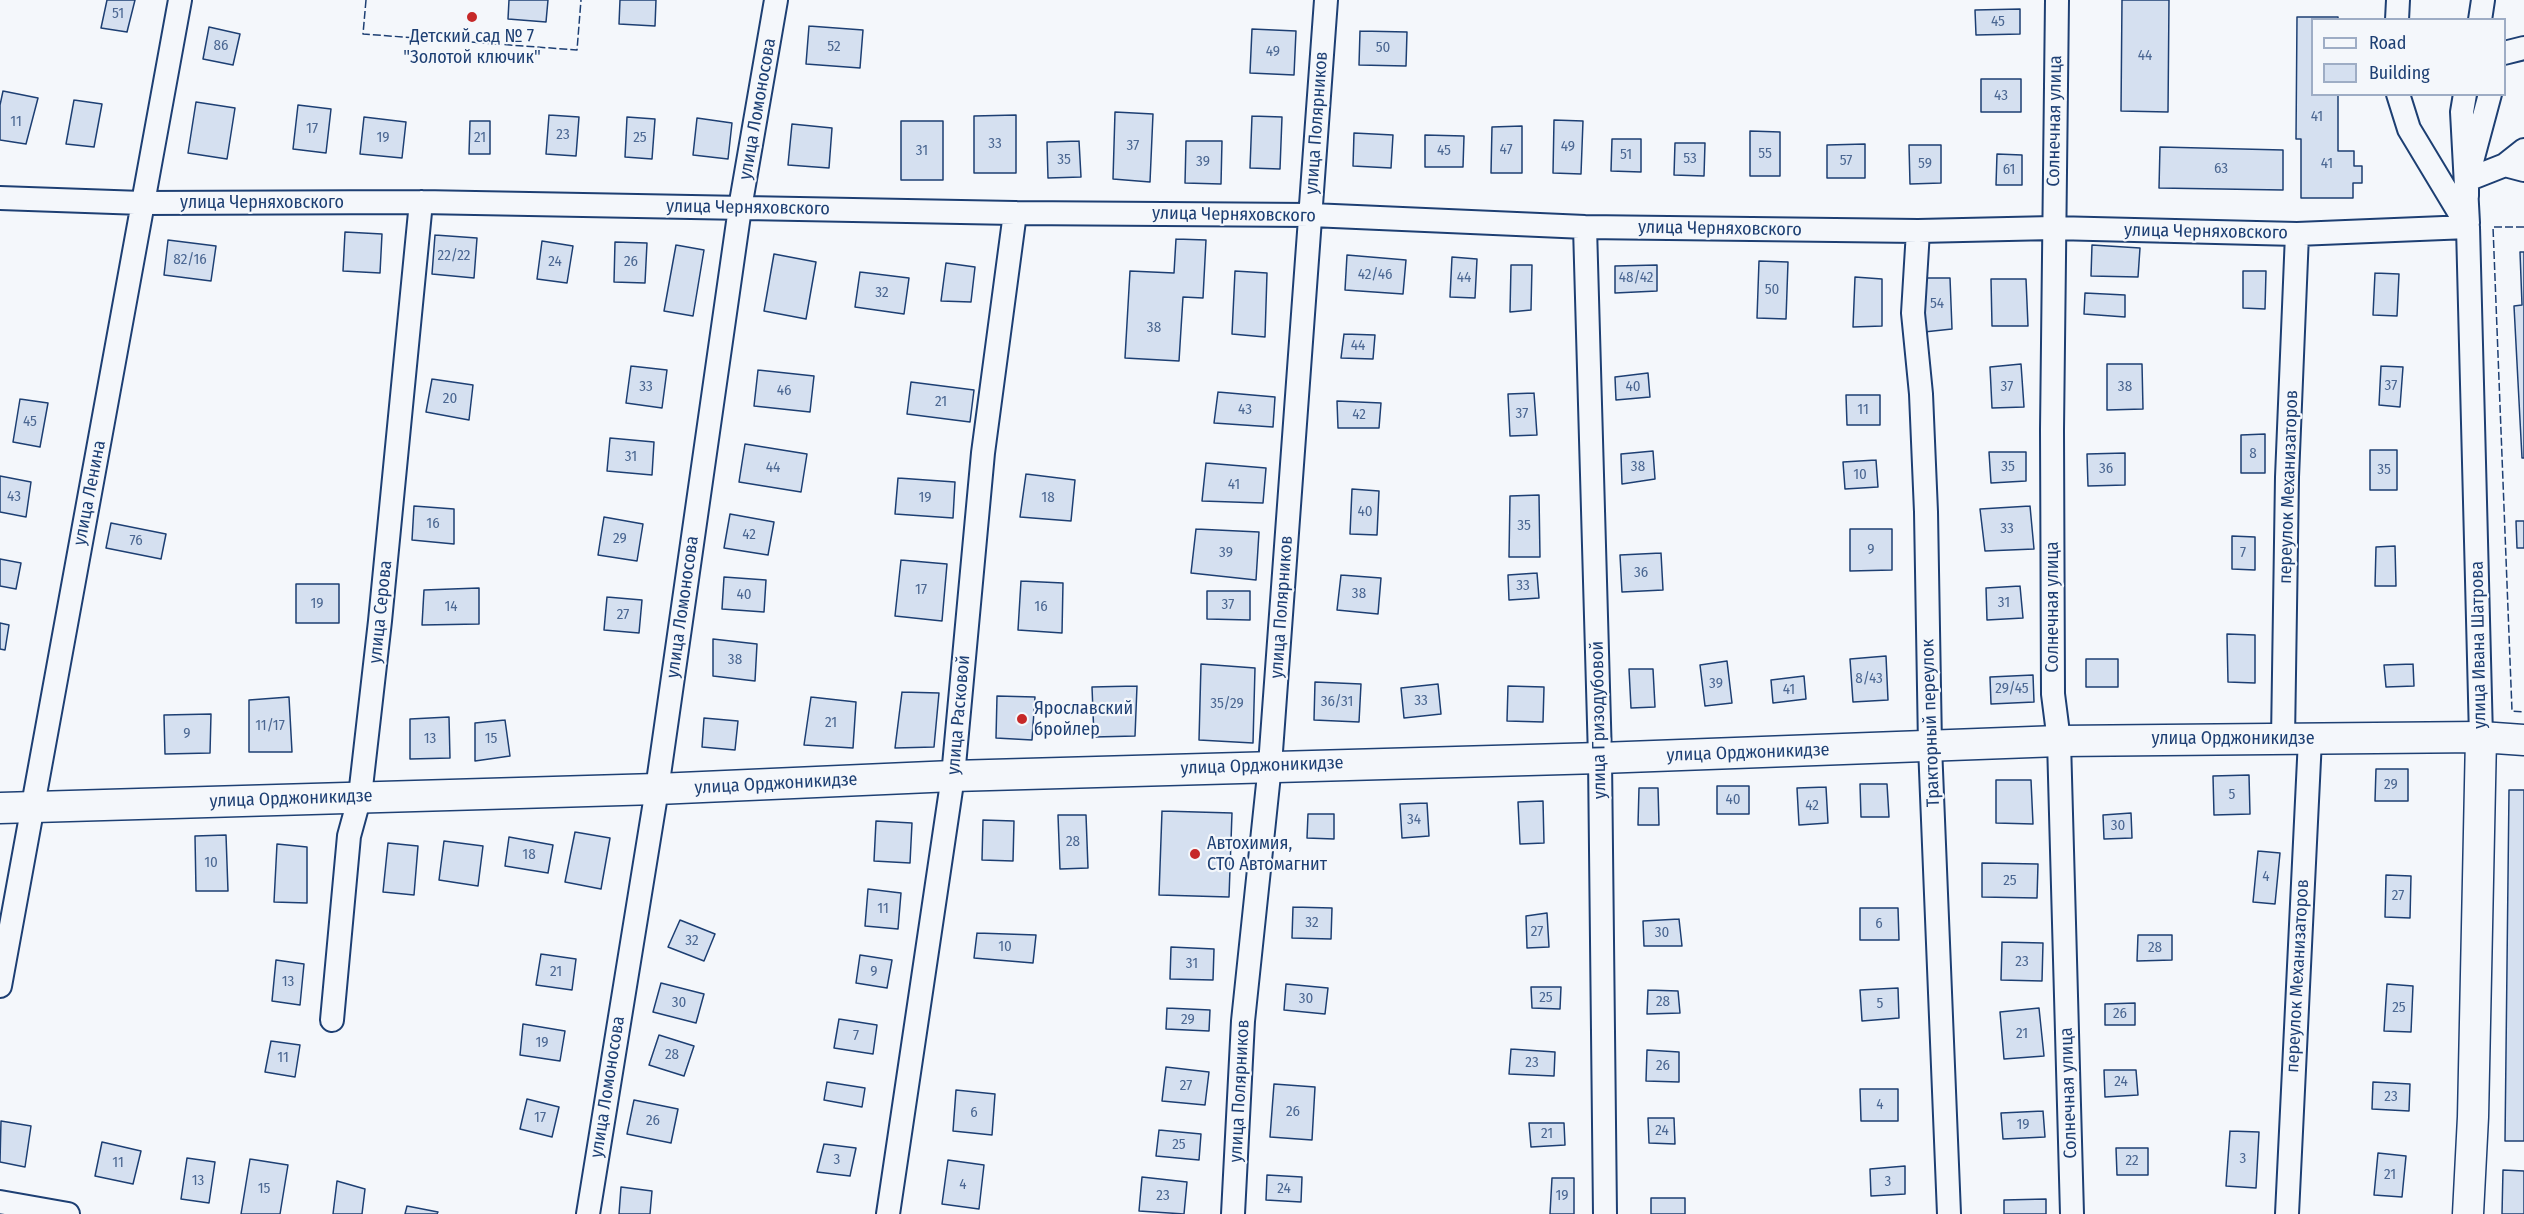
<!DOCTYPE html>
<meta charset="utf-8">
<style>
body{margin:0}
#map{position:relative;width:2524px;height:1214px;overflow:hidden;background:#f4f7fb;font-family:"Fira Sans Condensed",sans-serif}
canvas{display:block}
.legend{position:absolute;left:2311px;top:18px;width:195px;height:78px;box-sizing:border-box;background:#f4f7fb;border:2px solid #9eadc5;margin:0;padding:8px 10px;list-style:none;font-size:18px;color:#1d3f73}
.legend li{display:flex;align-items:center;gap:12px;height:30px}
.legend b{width:30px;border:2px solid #9eadc5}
</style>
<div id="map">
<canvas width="2524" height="1214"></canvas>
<ul class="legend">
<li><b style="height:8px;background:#f4f7fb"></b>Road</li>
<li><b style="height:16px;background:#d5e0f0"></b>Building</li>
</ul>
</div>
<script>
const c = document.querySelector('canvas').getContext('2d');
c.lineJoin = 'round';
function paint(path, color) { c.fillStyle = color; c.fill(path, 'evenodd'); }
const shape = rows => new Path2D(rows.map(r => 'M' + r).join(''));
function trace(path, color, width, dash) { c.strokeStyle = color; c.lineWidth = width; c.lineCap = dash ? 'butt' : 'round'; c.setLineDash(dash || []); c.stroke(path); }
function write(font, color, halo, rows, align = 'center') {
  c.font = font + ' "Fira Sans Condensed",sans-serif'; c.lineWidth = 4.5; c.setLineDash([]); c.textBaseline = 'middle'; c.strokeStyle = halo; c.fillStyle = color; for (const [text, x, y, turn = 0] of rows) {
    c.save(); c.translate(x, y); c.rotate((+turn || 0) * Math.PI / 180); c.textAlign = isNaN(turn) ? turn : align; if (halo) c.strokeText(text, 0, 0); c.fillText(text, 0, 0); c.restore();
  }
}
const building = shape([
 [107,0,135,0,127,32,101,28,107,0],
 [509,0,548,0,546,22,508,19,509,0],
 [620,0,656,0,655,26,619,24,620,0],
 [2122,0,2169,0,2168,112,2121,111,2122,0],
 [2020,9,2020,34,1976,35,1975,10,2020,9],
 [2297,17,2338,17,2338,20,2312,20,2312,94,2338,94,2338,151,2354,151,2354,166,2362,166,2362,183,2353,183,2353,198,2301,198,2301,139,2296,139,2297,17],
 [809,26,863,30,860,68,806,64,809,26],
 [209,27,240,34,233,65,203,59,209,27],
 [1252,29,1296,31,1294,75,1250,73,1252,29],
 [1360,31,1407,32,1406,66,1359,65,1360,31],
 [1981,79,2021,79,2021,112,1981,112,1981,79],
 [3,91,38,98,26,144,0,140,0,105,3,91],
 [74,100,102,104,94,147,66,144,74,100],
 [196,102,235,108,227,159,188,153,196,102],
 [298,105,331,109,326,153,293,149,298,105],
 [1115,112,1153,114,1150,182,1113,179,1115,112],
 [549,115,579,117,576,156,546,154,549,115],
 [1016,115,1016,173,974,173,974,116,1016,115],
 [1252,116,1282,117,1280,169,1250,168,1252,116],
 [364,117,406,122,402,158,360,154,364,117],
 [627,117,655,119,652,159,625,157,627,117],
 [697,118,732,123,728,159,693,155,697,118],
 [1554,120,1583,121,1581,174,1553,173,1554,120],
 [470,121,490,121,490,154,469,154,470,121],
 [901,121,943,121,943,180,901,180,901,121],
 [792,124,832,128,829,168,788,165,792,124],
 [1522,126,1522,173,1491,173,1492,127,1522,126],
 [1750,131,1780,132,1780,176,1750,176,1750,131],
 [1354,133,1393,135,1391,168,1353,166,1354,133],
 [1425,135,1464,136,1463,167,1425,167,1425,135],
 [1612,139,1641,139,1641,172,1611,171,1612,139],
 [1079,141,1081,177,1048,178,1047,142,1079,141],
 [1186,141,1222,141,1221,184,1185,183,1186,141],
 [1675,143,1705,143,1704,176,1674,175,1675,143],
 [1865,144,1865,178,1827,178,1827,145,1865,144],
 [1909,145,1941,145,1941,183,1910,184,1909,145],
 [2160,147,2283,150,2283,190,2159,188,2160,147],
 [1997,154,2022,155,2022,185,1996,185,1997,154],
 [345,232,382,234,380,273,343,271,345,232],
 [435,235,477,238,474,278,432,274,435,235],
 [1176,239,1206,240,1203,298,1183,297,1179,361,1125,358,1130,271,1174,273,1176,239],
 [168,240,216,246,211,281,164,275,168,240],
 [542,241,573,246,567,283,537,279,542,241],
 [615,242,647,243,645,283,614,282,615,242],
 [676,245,704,250,693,316,664,311,676,245],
 [2092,245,2140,248,2138,277,2091,276,2092,245],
 [2520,252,2524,252,2524,458,2522,458,2514,306,2522,305,2520,252],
 [774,254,816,262,806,319,764,311,774,254],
 [1347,255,1406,260,1403,294,1345,290,1347,255],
 [1452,257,1477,259,1475,298,1450,297,1452,257],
 [1759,261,1788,262,1786,319,1757,318,1759,261],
 [946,263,975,267,971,302,941,301,946,263],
 [1511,265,1532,265,1531,310,1510,312,1511,265],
 [1657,265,1657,291,1615,293,1615,266,1657,265],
 [1235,271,1267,273,1265,337,1232,334,1235,271],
 [2243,271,2266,271,2265,309,2243,308,2243,271],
 [860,272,909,278,904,314,855,307,860,272],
 [2375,273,2399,274,2397,316,2373,315,2375,273],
 [1855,277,1882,279,1882,326,1853,327,1855,277],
 [1924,278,1950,278,1952,329,1924,332,1924,278],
 [1991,279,2026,279,2028,326,1992,326,1991,279],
 [2085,293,2125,295,2125,317,2084,314,2085,293],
 [1344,334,1375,335,1373,359,1341,358,1344,334],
 [2021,364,2024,407,1992,408,1990,367,2021,364],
 [2107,364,2142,364,2143,409,2107,410,2107,364],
 [631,366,667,370,662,408,626,403,631,366],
 [2381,366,2403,367,2400,407,2379,405,2381,366],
 [758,370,814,376,810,412,754,406,758,370],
 [1648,373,1650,397,1616,400,1615,377,1648,373],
 [432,379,473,385,469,420,426,412,432,379],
 [911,382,974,390,970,422,907,414,911,382],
 [1218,392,1275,397,1273,427,1214,423,1218,392],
 [1534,393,1537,435,1510,436,1508,394,1534,393],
 [1846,395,1880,395,1880,425,1847,425,1846,395],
 [20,399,48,403,40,447,13,442,20,399],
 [1337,401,1381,403,1379,428,1338,428,1337,401],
 [2265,434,2265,473,2241,473,2241,435,2265,434],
 [610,438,654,442,652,475,607,471,610,438],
 [745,444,807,454,801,492,739,482,745,444],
 [2370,450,2397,450,2397,490,2370,490,2370,450],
 [1653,451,1655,479,1622,484,1621,454,1653,451],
 [1989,452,2026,452,2026,481,1991,483,1989,452],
 [2125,453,2125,485,2088,486,2087,454,2125,453],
 [1876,460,1878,487,1845,489,1843,462,1876,460],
 [1206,463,1266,468,1263,503,1202,501,1206,463],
 [1026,474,1075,480,1071,521,1020,517,1026,474],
 [0,476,31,482,26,517,0,512,0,476],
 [898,478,955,482,953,518,895,514,898,478],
 [1352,489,1379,491,1377,535,1350,534,1352,489],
 [1539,495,1540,557,1509,557,1510,496,1539,495],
 [414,506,454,509,454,544,412,540,414,506],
 [2030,506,2034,549,1985,551,1980,509,2030,506],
 [730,514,774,522,768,555,724,548,730,514],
 [604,517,643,524,637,561,598,555,604,517],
 [2516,521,2524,521,2524,548,2517,548,2516,521],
 [111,523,166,534,161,559,106,548,111,523],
 [1196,529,1259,532,1256,580,1191,573,1196,529],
 [1850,529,1892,529,1892,570,1850,571,1850,529],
 [2232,536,2255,537,2255,570,2232,569,2232,536],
 [2395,546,2396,586,2375,586,2376,547,2395,546],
 [1661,553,1663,590,1622,592,1620,555,1661,553],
 [0,559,21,563,16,589,0,586,0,559],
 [901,560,947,564,942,621,895,616,901,560],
 [1537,573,1539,598,1509,600,1508,575,1537,573],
 [1341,575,1381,578,1378,614,1337,610,1341,575],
 [724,577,766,580,764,612,722,609,724,577],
 [1021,581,1063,583,1062,633,1018,630,1021,581],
 [296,584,339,584,339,623,296,623,296,584],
 [2020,586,2023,618,1987,620,1986,588,2020,586],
 [479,588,479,624,422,625,424,590,479,588],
 [1207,591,1250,591,1250,620,1207,619,1207,591],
 [607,597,642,600,639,633,604,630,607,597],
 [0,623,9,625,5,650,0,649,0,623],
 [2227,634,2255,635,2255,683,2228,682,2227,634],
 [713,639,757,644,755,681,713,676,713,639],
 [1886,656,1888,700,1853,702,1850,659,1886,656],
 [2086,659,2118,659,2118,687,2086,687,2086,659],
 [1727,661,1732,703,1705,706,1700,665,1727,661],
 [1201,664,1255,668,1253,743,1199,740,1201,664],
 [2413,664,2414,686,2386,687,2384,665,2413,664],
 [1629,669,1653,669,1655,707,1631,708,1629,669],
 [2033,675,2034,702,1991,704,1990,677,2033,675],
 [1804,676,1806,699,1773,703,1771,680,1804,676],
 [1315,682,1361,684,1359,722,1314,720,1315,682],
 [1438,684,1441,714,1404,718,1401,688,1438,684],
 [1137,686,1135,736,1094,737,1092,687,1137,686],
 [1508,686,1544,687,1543,722,1507,721,1508,686],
 [902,692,939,693,934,747,895,748,902,692],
 [997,696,1035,697,1032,740,996,738,997,696],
 [289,697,292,752,249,752,249,700,289,697],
 [811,697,856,702,853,748,804,745,811,697],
 [211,714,210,753,165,754,164,715,211,714],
 [449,717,450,758,410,759,410,719,449,717],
 [704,718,738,721,735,750,702,747,704,718],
 [505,720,510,756,475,761,475,723,505,720],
 [2376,769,2408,769,2408,801,2375,801,2376,769],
 [2249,775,2250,814,2214,815,2213,776,2249,775],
 [1996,780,2031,780,2033,824,1996,823,1996,780],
 [1860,784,1887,784,1889,817,1861,817,1860,784],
 [1717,786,1749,786,1749,814,1717,814,1717,786],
 [1826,787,1828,823,1799,825,1797,788,1826,787],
 [1639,788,1658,788,1659,825,1638,825,1639,788],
 [2509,790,2524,790,2524,1141,2505,1141,2509,790],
 [1543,801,1544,843,1520,844,1518,802,1543,801],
 [1427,803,1429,836,1402,838,1400,804,1427,803],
 [1162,811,1232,813,1229,897,1159,895,1162,811],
 [2131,813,2132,838,2104,839,2103,815,2131,813],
 [1308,814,1334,814,1334,839,1307,838,1308,814],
 [1058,815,1086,815,1088,868,1060,869,1058,815],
 [983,820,1014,821,1013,861,982,860,983,820],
 [876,821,912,823,910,863,874,861,876,821],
 [575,832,610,838,601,889,565,882,575,832],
 [226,835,228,891,196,891,195,836,226,835],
 [509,837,553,845,548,873,505,866,509,837],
 [444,841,483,846,478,886,439,880,444,841],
 [388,843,418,846,414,895,383,892,388,843],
 [277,844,307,847,307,903,274,902,277,844],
 [2258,851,2280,853,2275,904,2253,902,2258,851],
 [1982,863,2038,864,2037,898,1982,897,1982,863],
 [2386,875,2411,876,2410,918,2385,917,2386,875],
 [868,889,901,893,898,929,865,926,868,889],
 [1293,907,1332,908,1331,939,1292,938,1293,907],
 [1860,908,1898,908,1899,940,1860,940,1860,908],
 [1547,913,1549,947,1527,948,1526,916,1547,913],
 [1679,919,1682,946,1644,946,1643,921,1679,919],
 [680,920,715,934,704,961,668,947,680,920],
 [977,933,1036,935,1033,963,974,958,977,933],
 [2138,935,2172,935,2172,960,2137,961,2138,935],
 [2002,942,2043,943,2042,981,2001,980,2002,942],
 [1171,947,1214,949,1213,980,1170,979,1171,947],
 [541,954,576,959,572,990,536,985,541,954],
 [860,955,892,960,887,988,856,983,860,955],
 [276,960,304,964,300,1005,272,1001,276,960],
 [661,983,704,994,696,1023,653,1012,661,983],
 [1286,984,1328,988,1325,1014,1284,1010,1286,984],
 [2387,984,2413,986,2411,1032,2384,1031,2387,984],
 [1531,987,1561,987,1560,1009,1532,1008,1531,987],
 [1898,988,1899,1018,1862,1021,1860,990,1898,988],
 [1648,990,1678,991,1680,1013,1647,1014,1648,990],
 [2135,1003,2135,1025,2105,1025,2105,1004,2135,1003],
 [1167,1008,1210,1010,1209,1031,1166,1029,1167,1008],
 [2039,1008,2044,1056,2004,1059,2000,1012,2039,1008],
 [839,1019,877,1025,873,1054,834,1048,839,1019],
 [523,1024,565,1031,560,1061,520,1055,523,1024],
 [659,1035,694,1046,684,1076,649,1065,659,1035],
 [271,1041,300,1045,295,1077,265,1072,271,1041],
 [1511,1049,1555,1052,1554,1076,1509,1074,1511,1049],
 [1647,1050,1679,1052,1679,1082,1646,1081,1647,1050],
 [1166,1067,1209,1072,1205,1105,1162,1101,1166,1067],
 [2104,1070,2136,1070,2138,1095,2105,1097,2104,1070],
 [827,1082,865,1088,862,1107,824,1100,827,1082],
 [2373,1082,2410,1084,2409,1111,2372,1109,2373,1082],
 [1274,1084,1315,1087,1312,1140,1270,1137,1274,1084],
 [1860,1089,1898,1089,1898,1121,1861,1121,1860,1089],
 [956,1090,995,1094,992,1135,953,1131,956,1090],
 [527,1099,559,1107,552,1137,520,1129,527,1099],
 [634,1100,678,1109,671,1143,627,1134,634,1100],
 [2043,1111,2045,1137,2003,1139,2001,1113,2043,1111],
 [1648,1118,1674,1118,1675,1144,1649,1143,1648,1118],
 [1,1121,31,1126,25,1167,0,1162,1,1121],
 [1529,1123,1564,1123,1565,1145,1531,1147,1529,1123],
 [1159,1130,1201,1134,1199,1160,1156,1156,1159,1130],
 [2230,1131,2259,1132,2256,1188,2226,1186,2230,1131],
 [102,1142,141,1151,133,1184,95,1176,102,1142],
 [824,1144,856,1148,850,1176,817,1172,824,1144],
 [2116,1148,2148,1148,2148,1175,2117,1175,2116,1148],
 [2378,1153,2406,1156,2402,1197,2374,1195,2378,1153],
 [187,1158,215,1162,209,1203,181,1199,187,1158],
 [250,1159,288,1165,280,1214,241,1214,250,1159],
 [948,1160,984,1165,979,1209,942,1204,948,1160],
 [1905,1166,1905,1194,1871,1196,1870,1169,1905,1166],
 [2503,1170,2524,1171,2524,1214,2502,1214,2503,1170],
 [1267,1175,1302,1177,1301,1202,1266,1200,1267,1175],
 [1142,1177,1187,1182,1184,1214,1139,1211,1142,1177],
 [1552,1178,1574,1178,1574,1214,1550,1214,1552,1178],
 [337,1181,365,1189,362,1214,333,1214,337,1181],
 [621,1187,652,1191,650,1214,619,1214,621,1187],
 [1651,1198,1685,1198,1685,1214,1651,1214,1651,1198],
 [2046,1199,2046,1214,2004,1214,2004,1200,2046,1199],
 [407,1206,438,1212,437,1214,405,1214,407,1206]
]);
const minor = shape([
 [2057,0,2052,430,2053,694,2059,741,2072,1214],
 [2397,20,2398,0],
 [2480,20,2483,0],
 [2504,53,2524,48],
 [2398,94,2409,129,2468,227,2481,737],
 [2465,94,2462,112,2468,223],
 [2471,165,2490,94],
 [2505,165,2524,150],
 [2467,196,2467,180,2505,165,2524,170],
 [0,198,142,203,421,202,1015,213,1311,215,1585,227,1918,231,2053,228,2297,234,2468,227],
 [1585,227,1600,758,1605,1214],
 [1918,231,1913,313,1921,394,1926,512,1930,746,1949,1214],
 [2283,739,2287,477,2297,234],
 [0,986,180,0],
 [332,1020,349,836,360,796,380,621,421,202],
 [0,1202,68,1214],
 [588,1214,657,789,740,208,776,0],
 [888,1214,953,776,983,453,1015,213],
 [1233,1214,1243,1021,1270,765,1326,0],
 [2287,1214,2310,739]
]);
const major = shape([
 [0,808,657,789,953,776,1600,758,2059,741,2481,737,2524,740],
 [2468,1214,2473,1117,2481,737]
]);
const fence = shape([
 [366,0,363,34,577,50,581,0],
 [2524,227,2493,227,2512,711,2524,712]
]);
const markers = [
 [472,17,6,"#c62828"],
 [1022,719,6,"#c62828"],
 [1195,854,6,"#c62828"]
];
const numberNames = [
 ["51",118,14],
 ["45",1998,22],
 ["86",221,46],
 ["52",834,47],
 ["50",1383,48],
 ["49",1273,52],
 ["44",2145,56],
 ["43",2001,96],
 ["41",2317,117],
 ["11",16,122],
 ["17",312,129],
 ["23",563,135],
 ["19",383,138],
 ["21",480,138],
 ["25",640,138],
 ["33",995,144],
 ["37",1133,146],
 ["49",1568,147],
 ["47",1506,150],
 ["31",922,151],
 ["45",1444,151],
 ["55",1765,154],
 ["51",1626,155],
 ["53",1690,159],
 ["35",1064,160],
 ["57",1846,161],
 ["39",1203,162],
 ["59",1925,164],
 ["41",2327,164],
 ["63",2221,169],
 ["61",2009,170],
 ["22/22",454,256],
 ["82/16",190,260],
 ["24",555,262],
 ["26",631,262],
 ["42/46",1375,275],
 ["44",1464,278],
 ["48/42",1636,278],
 ["50",1772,290],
 ["32",882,293],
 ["54",1937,304],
 ["38",1154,328],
 ["44",1358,346],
 ["37",2391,386],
 ["33",646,387],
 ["40",1633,387],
 ["37",2007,387],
 ["38",2125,387],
 ["46",784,391],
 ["20",450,399],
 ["21",941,402],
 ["43",1245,410],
 ["11",1863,410],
 ["37",1522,414],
 ["42",1359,415],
 ["45",30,422],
 ["8",2253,454],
 ["31",631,457],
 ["38",1638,467],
 ["35",2008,467],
 ["44",773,468],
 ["36",2106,469],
 ["35",2384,470],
 ["10",1860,475],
 ["41",1234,485],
 ["43",14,497],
 ["19",925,498],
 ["18",1048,498],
 ["40",1365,512],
 ["16",433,524],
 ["35",1524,526],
 ["33",2007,529],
 ["42",749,535],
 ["29",620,539],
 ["76",136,541],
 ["9",1871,550],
 ["39",1226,553],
 ["7",2243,553],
 ["36",1641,573],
 ["33",1523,586],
 ["17",921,590],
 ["38",1359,594],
 ["40",744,595],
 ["31",2004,603],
 ["19",317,604],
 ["37",1228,605],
 ["14",451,607],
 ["16",1041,607],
 ["27",623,615],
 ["38",735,660],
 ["8/43",1869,679],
 ["39",1716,684],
 ["29/45",2012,689],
 ["41",1789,690],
 ["33",1421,701],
 ["36/31",1337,702],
 ["35/29",1227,704],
 ["21",831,723],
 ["11/17",270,726],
 ["9",187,734],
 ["13",430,739],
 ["15",491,739],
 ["29",2391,785],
 ["5",2232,795],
 ["40",1733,800],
 ["42",1812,806],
 ["34",1414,820],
 ["30",2118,826],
 ["28",1073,842],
 ["18",529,855],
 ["10",211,863],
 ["4",2266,877],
 ["25",2010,881],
 ["27",2398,896],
 ["11",883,909],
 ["32",1312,923],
 ["6",1879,924],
 ["27",1537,932],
 ["30",1662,933],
 ["32",692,941],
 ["10",1005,947],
 ["28",2155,948],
 ["23",2022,962],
 ["31",1192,964],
 ["21",556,972],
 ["9",874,972],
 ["13",288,982],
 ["25",1546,998],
 ["30",1306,999],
 ["28",1663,1002],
 ["30",679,1003],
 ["5",1880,1004],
 ["25",2399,1008],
 ["26",2120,1014],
 ["29",1188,1020],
 ["21",2022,1034],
 ["7",856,1036],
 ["19",542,1043],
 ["28",672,1055],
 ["11",283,1058],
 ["23",1532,1063],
 ["26",1663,1066],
 ["24",2121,1082],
 ["27",1186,1086],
 ["23",2391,1097],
 ["4",1880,1105],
 ["26",1293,1112],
 ["6",974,1113],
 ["17",540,1118],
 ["26",653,1121],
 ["19",2023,1125],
 ["24",1662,1131],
 ["21",1547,1134],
 ["25",1179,1145],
 ["3",2243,1159],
 ["3",837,1160],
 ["22",2132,1161],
 ["11",118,1163],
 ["21",2390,1175],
 ["13",198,1181],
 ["3",1888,1182],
 ["4",963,1185],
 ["15",264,1189],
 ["24",1284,1189],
 ["23",1163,1196],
 ["19",1562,1196]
];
const poiNames = [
 ["Детский сад № 7",472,37,"center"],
 ["\"Золотой ключик\"",472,58,"center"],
 ["Ярославский",1034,709],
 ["бройлер",1034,730],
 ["Автохимия,",1207,844],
 ["СТО Автомагнит",1207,865]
];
const streetNames = [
 ["улица Ломоносова",758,109,-80],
 ["Солнечная улица",2055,121,-89],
 ["улица Полярников",1317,123,-86],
 ["улица Черняховского",262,203],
 ["улица Черняховского",748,208,1],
 ["улица Черняховского",1234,215,1],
 ["улица Черняховского",1720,229,1],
 ["улица Черняховского",2206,232,1],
 ["переулок Механизаторов",2289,487,-88],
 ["улица Ленина",90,493,-79],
 ["улица Ломоносова",683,607,-82],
 ["улица Полярников",1282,607,-86],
 ["Солнечная улица",2053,607,-90],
 ["улица Серова",381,612,-84],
 ["улица Ивана Шатрова",2479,645,-91],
 ["улица Расковой",959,715,-85],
 ["улица Гризодубовой",1599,720,-91],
 ["Тракторный переулок",1931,723,-92],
 ["улица Орджоникидзе",2233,739],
 ["улица Орджоникидзе",1748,753,-2],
 ["улица Орджоникидзе",1262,766,-2],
 ["улица Орджоникидзе",776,784,-3],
 ["улица Орджоникидзе",291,799,-2],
 ["переулок Механизаторов",2298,976,-87],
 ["улица Ломоносова",608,1087,-81],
 ["улица Полярников",1240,1091,-87],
 ["Солнечная улица",2069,1093,-92]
];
paint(building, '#d5e0f0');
trace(building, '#1d3f73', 1.5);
trace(minor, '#1d3f73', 26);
trace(major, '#1d3f73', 33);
trace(minor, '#f4f7fb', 22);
trace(major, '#f4f7fb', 30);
trace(fence, '#1d3f73', 1.5, [8, 3]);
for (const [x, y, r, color] of markers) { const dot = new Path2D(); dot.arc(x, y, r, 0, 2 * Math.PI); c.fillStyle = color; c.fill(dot); trace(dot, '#f4f7fb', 2); }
write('15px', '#4b6792', null, numberNames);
write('18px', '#1d3f73', '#f4f7fb', poiNames, 'left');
write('18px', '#1d3f73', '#f4f7fb', streetNames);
</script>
